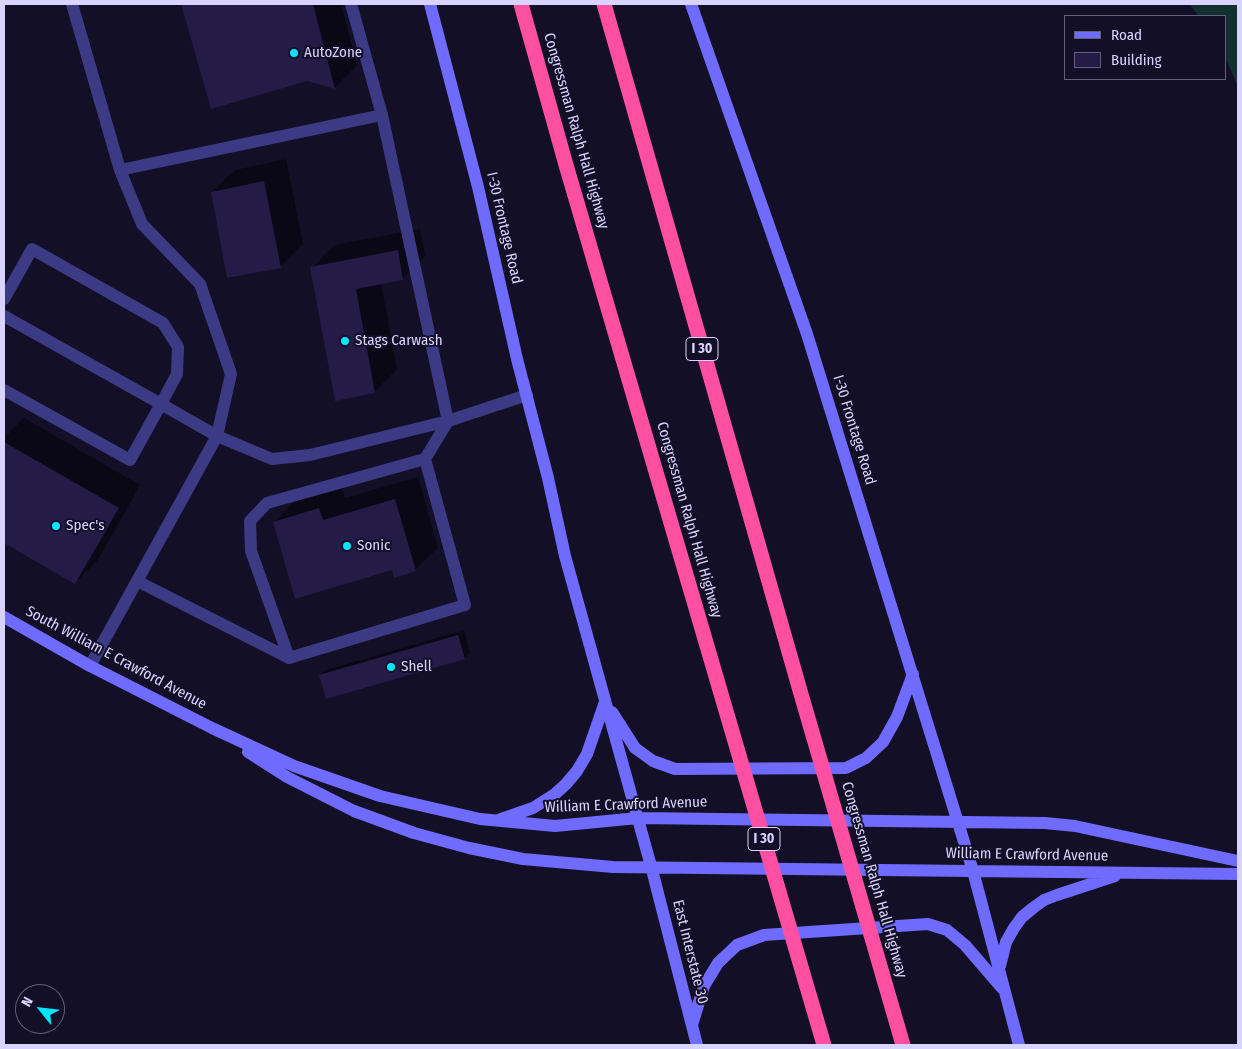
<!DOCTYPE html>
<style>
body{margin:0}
#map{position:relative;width:1242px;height:1049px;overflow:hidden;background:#130f26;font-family:"Fira Sans Condensed",sans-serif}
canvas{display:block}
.frame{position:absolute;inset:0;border:5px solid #d9d4ff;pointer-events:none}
.legend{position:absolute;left:1064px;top:15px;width:162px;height:65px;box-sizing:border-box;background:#130f26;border:1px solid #625e7d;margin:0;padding:6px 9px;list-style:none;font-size:15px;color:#d9d4ff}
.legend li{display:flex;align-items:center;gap:10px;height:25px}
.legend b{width:25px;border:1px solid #625e7d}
.north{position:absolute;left:15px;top:984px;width:50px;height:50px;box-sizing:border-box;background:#130f26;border:1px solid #625e7d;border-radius:50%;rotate:299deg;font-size:14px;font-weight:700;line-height:20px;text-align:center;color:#d9d4ff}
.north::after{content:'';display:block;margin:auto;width:18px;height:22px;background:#00e5ff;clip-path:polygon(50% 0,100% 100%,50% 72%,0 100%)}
</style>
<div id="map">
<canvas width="1242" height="1049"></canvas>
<div class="frame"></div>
<ul class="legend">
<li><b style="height:6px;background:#6f6bff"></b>Road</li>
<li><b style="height:14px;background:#241b47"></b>Building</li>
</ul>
<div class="north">N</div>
</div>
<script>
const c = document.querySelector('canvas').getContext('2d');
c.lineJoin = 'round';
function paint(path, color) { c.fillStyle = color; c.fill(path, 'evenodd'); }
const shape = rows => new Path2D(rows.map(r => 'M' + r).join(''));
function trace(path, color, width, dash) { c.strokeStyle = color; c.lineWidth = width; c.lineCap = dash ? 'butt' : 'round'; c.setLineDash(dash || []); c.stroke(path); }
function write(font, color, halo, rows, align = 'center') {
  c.font = font + ' "Fira Sans Condensed",sans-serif'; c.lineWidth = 4; c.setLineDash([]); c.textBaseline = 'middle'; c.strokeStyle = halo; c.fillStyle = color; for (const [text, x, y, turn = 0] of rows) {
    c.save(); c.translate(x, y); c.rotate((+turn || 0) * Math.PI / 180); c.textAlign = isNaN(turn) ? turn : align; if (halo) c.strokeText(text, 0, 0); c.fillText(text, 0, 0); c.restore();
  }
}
const green = shape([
 [1190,4,1238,4,1238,87,1226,59,1226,16,1198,16]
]);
const shadow = shape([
 [183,4,341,4,357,65,335,87,307,80,212,107],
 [286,159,303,244,280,267,212,192,235,170],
 [420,229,425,256,402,279,381,283,397,369,374,392,312,268,334,245],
 [24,418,140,485,98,560,75,583,4,542,4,438],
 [418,477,438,548,415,570,393,568,274,522,297,499,342,486,345,498],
 [464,630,470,653,465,658,320,675,326,670]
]);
const building = shape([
 [181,4,313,4,335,89,307,81,211,109],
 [264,181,281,268,227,278,211,192],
 [398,250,403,280,356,289,375,393,335,401,310,267],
 [4,442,119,508,75,584,4,543],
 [395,499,416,571,394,578,392,570,295,599,273,522,319,508,323,520],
 [458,635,465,659,326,699,319,675]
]);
const lane = shape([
 [120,170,382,115,351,4],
 [4,299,32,249,163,323,178,347,177,374,161,404,217,436,231,374,200,284,142,224,120,170,72,4],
 [4,316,161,404,130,460,4,390],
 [137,581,217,436,272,459,310,455,448,421,382,115],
 [289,658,251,551,250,521,267,503,425,459],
 [90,666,137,581,289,658,465,605,425,459,448,421,527,395]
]);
const secondary = shape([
 [430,4,478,187,517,359,548,478,565,556,651,866,697,1045],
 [691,4,807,334,973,871,1019,1045],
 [4,617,90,666,212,728,294,766,380,796,480,819,555,826,638,818,1045,823,1075,826,1238,861],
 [612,712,635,748,653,761,675,769,846,768,866,758,883,742,897,717,913,674],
 [248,752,287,777,354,811,414,833,469,848,523,859,613,867,1238,874],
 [501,819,533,808,555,794,566,784,577,771,587,754,605,702],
 [1000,966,1006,942,1014,928,1022,917,1033,908,1044,900,1057,895,1115,876],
 [692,1025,704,986,718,963,737,945,764,935,928,924,947,930,965,945,1002,988]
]);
const highway = shape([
 [521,4,566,165,824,1045],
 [604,4,801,694,903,1045]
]);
const markers = [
 [294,53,5,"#00e5ff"],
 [345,341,5,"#00e5ff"],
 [56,526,5,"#00e5ff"],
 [347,546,5,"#00e5ff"],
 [391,667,5,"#00e5ff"]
];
const shields = [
 [702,349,32],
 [764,839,32]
];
const shieldNames = [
 ["I 30",702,349],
 ["I 30",764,839]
];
const poiNames = [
 ["AutoZone",304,53],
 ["Stags Carwash",355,341],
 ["Spec's",66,526],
 ["Sonic",357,546],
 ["Shell",401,667]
];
const streetNames = [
 ["Congressman Ralph Hall Highway",576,131,74],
 ["I-30 Frontage Road",504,228,77],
 ["I-30 Frontage Road",854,430,73],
 ["Congressman Ralph Hall Highway",689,520,74],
 ["South William E Crawford Avenue",116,658,28],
 ["William E Crawford Avenue",626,805,-2],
 ["William E Crawford Avenue",1027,855,1],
 ["Congressman Ralph Hall Highway",874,880,74],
 ["East Interstate 30",690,952,76]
];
paint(green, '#12302f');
paint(shadow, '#0007');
paint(building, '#241b47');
trace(lane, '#3d3a85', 12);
trace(secondary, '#6f6bff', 12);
trace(highway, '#ff4fa3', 15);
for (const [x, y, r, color] of markers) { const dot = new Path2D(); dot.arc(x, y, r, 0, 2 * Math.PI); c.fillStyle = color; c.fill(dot); trace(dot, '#130f26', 2); }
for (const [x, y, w] of shields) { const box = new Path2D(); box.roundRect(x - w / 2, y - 11.5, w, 23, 4); c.fillStyle = '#130f26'; c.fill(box); trace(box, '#d9d4ff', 1); }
write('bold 14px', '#d9d4ff', null, shieldNames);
write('15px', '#d9d4ff', '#130f26', poiNames, 'left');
write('15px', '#d9d4ff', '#130f26', streetNames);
</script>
